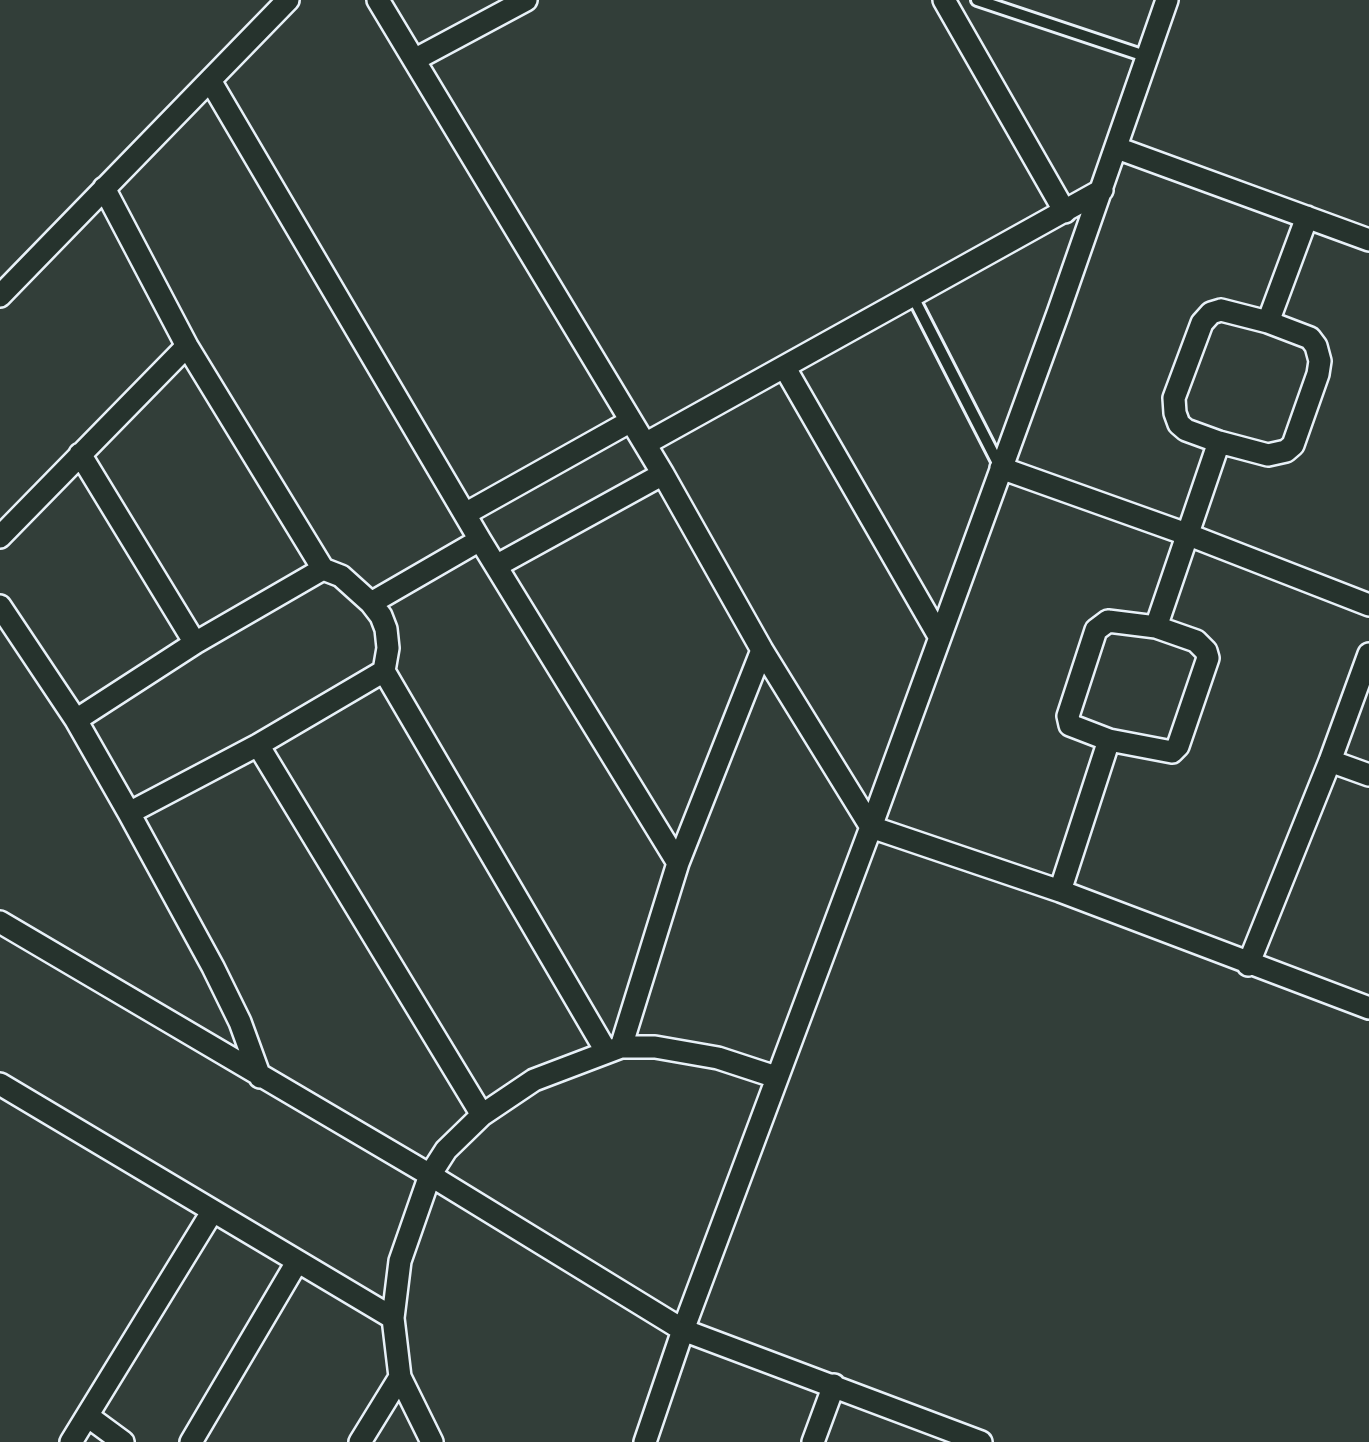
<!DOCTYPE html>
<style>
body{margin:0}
canvas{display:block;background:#323e39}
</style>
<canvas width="1369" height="1442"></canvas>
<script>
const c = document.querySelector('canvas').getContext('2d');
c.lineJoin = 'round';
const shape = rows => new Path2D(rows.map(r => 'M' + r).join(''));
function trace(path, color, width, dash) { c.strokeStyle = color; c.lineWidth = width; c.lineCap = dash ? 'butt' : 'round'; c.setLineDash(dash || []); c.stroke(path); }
const lane = shape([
 [977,0,1148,57],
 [912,295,1000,467]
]);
const street = shape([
 [378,0,663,474,762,650,871,827,1060,891,1369,1008],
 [944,0,1065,212],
 [414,60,526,0],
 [211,82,480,540,678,863],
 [1117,148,1369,240],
 [104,188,187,346,323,569],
 [0,296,288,0],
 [1221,310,1268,322,1310,338,1316,346,1320,361,1318,374,1293,445,1286,451,1268,455,1219,442,1186,430,1179,424,1175,413,1174,398,1202,323,1211,313,1221,310],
 [1268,322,1307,217],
 [785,368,939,636],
 [645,444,1102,190],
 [80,454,195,643],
 [1001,468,1189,535,1369,605],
 [465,514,631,421],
 [0,537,187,346],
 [496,566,663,474],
 [0,606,76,720,129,813,213,967,240,1022,260,1077],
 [1108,621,1156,627,1196,641,1206,651,1208,658,1178,746,1172,752,1109,740,1070,725,1068,716,1096,630,1108,621],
 [1156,627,1219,442],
 [384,671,606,1051],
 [76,720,195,643,323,569,341,576,371,603],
 [258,745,482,1115],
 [1330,761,1369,775],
 [129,813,258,745,384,671,388,648,386,629,381,616,371,603,480,540],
 [1060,891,1109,740],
 [0,922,430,1175,683,1330,981,1442],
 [1248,965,1330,761,1369,654],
 [621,1047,678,863,762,650],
 [0,1084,393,1318],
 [89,1417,123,1442],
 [71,1442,212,1212],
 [191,1442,297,1262],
 [360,1442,400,1377],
 [432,1442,400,1377,393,1318,400,1261,430,1175,446,1150,482,1115,534,1080,621,1047,655,1047,718,1058,776,1077],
 [645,1442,683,1330,871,827,1058,313,1167,0],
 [813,1442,834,1385]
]);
trace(lane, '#e8f1f8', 16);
trace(street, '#e8f1f8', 26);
trace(lane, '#26332d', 10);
trace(street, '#26332d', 21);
</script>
